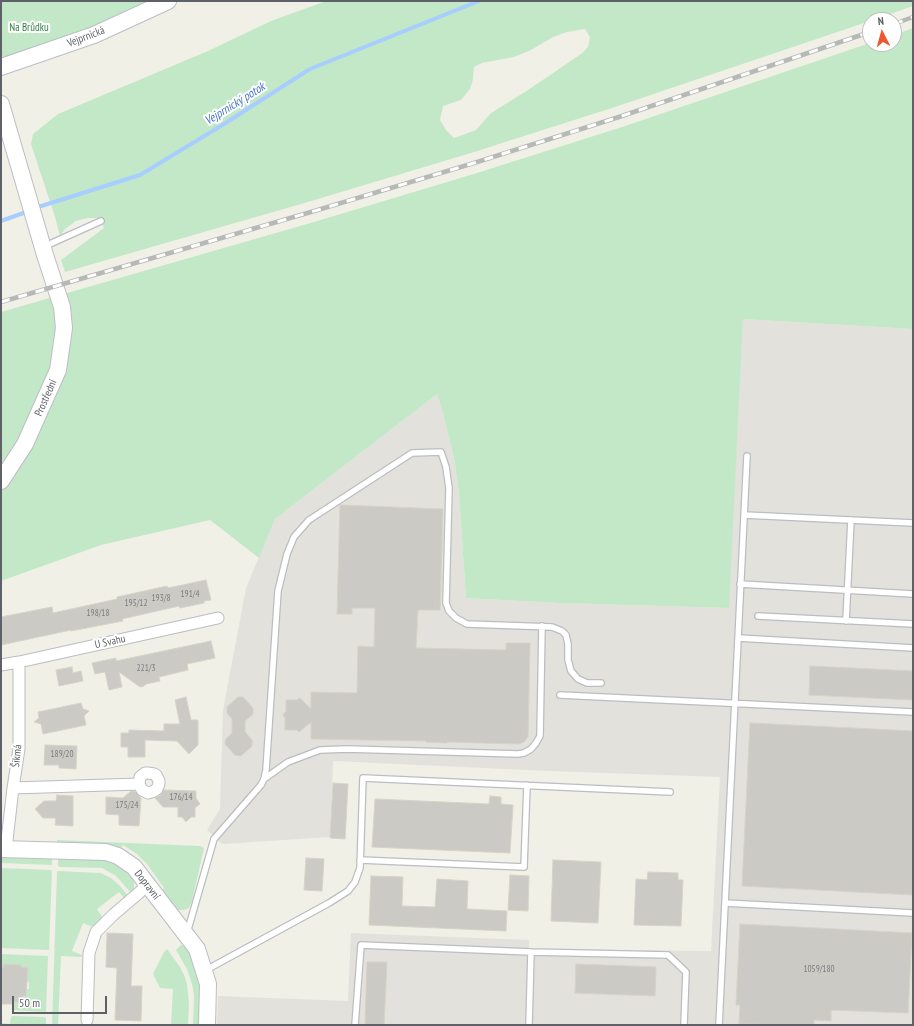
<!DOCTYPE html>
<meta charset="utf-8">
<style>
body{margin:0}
#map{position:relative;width:914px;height:1026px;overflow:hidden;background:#f0f0e7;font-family:"PT Sans Narrow",sans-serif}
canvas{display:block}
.frame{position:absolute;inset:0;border:2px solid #5e6167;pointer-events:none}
.north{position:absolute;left:862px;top:12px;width:40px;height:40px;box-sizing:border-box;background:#fff;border:1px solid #bfc0c2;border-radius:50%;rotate:354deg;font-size:11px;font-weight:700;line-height:16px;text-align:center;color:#5e6167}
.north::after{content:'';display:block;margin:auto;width:14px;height:18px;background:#ed5830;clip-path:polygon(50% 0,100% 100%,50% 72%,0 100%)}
.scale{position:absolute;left:12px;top:996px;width:95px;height:18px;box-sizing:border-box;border:2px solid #5e6167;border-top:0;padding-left:5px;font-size:12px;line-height:14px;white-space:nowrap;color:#5e6167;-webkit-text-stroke:3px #fff;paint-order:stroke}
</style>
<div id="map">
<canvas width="914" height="1026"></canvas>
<div class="frame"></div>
<div class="north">N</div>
<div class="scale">50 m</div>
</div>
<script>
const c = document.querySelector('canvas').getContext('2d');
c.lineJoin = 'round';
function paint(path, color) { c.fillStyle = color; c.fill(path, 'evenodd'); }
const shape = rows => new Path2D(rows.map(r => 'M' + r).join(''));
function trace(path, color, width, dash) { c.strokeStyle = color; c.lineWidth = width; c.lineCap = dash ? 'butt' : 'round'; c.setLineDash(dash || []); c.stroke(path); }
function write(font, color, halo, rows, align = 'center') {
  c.font = font + ' "PT Sans Narrow",sans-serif'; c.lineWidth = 4; c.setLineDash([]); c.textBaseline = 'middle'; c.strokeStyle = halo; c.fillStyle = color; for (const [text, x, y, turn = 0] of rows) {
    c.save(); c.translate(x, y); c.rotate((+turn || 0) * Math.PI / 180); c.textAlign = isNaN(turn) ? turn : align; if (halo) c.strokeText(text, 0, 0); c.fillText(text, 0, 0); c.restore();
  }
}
const industrial = shape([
 [743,319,913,329,913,1025,217,1025,218,996,348,1001,351,933,529,940,529,949,711,951,720,777,549,771,333,761,330,837,222,844,207,830,220,809,223,710,246,588,275,519,437,394,443,413,454,458,459,494,466,598,558,603,728,608]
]);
const green = shape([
 [1,1,168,1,1,67],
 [326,1,913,1,913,6,873,20,870,20,870,21,615,107,471,153,308,202,65,272,61,260,104,228,101,221,98,218,88,218,76,221,65,229,60,236,55,217,31,144,33,134,58,114,208,51,271,21],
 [585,29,590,37,588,47,581,54,528,90,491,113,476,130,454,138,446,130,440,120,443,106,461,100,470,89,473,79,474,67,482,63,514,57,531,50,553,37,567,32],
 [913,28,913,329,743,319,729,608,558,603,466,598,459,494,454,458,443,413,437,394,275,519,259,558,210,520,101,545,1,581,1,312,314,222,477,173,622,127,870,43,870,44,894,44,894,35],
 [57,840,200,846,204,848,192,901,189,908,184,910,179,910,174,908,162,891,164,888,147,864,137,854,123,845,121,848,118,848,57,845],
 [1,853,52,856,52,865,1,863],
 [58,857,92,858,105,860,114,863,123,870,132,878,134,882,134,890,132,894,116,876,102,868,60,867,58,866],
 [1,868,51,870,52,871,49,950,1,948],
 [58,871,101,873,111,878,120,886,129,897,126,900,119,892,97,909,103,918,93,927,83,923,72,951,82,955,82,957,61,956,58,1025,52,1025,57,872],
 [181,945,185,947,194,962,201,986,202,1025,193,1025,194,995,192,984,187,969,176,950],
 [167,949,180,967,184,975,187,984,189,1004,188,1025,171,1025,173,989,160,988,153,974,164,952],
 [1,954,48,956,46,1012,13,1010,12,1008,12,1002,24,1002,24,996,26,995,27,989,29,989,29,982,27,981,28,968,1,967],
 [13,1016,45,1017,46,1018,46,1025,1,1025,1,1023,10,1024,11,1017]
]);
const stream = shape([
 [35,208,140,175,224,124,310,69,479,1],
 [1,221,29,211]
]);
const building = shape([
 [340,505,443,509,440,610,418,610,416,648,506,650,506,643,530,643,528,737,524,742,519,744,447,742,447,743,426,742,425,741,311,739,311,722,299,732,297,730,285,730,285,718,283,715,286,711,286,700,297,700,300,698,311,709,311,692,357,693,358,646,374,647,375,608,352,608,352,614,337,614,340,505],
 [206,580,211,600,204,601,204,603,180,608,179,606,122,619,123,621,71,631,71,630,1,645,1,617,52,607,53,613,117,599,117,597,167,586,168,588,206,580],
 [211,641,215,658,187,664,188,670,159,677,160,681,146,684,144,686,140,687,119,672,122,687,109,690,105,672,95,674,92,663,116,658,116,661,211,641],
 [810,666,913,671,913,700,809,695,810,666],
 [72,667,73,673,81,671,83,681,59,686,56,670,72,667],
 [186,697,191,720,198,720,198,745,189,754,177,741,145,740,145,757,128,757,128,747,121,747,121,733,129,733,129,730,164,731,164,724,180,724,175,700,186,697],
 [238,697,243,697,253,708,253,714,245,721,245,732,252,740,252,746,241,756,235,755,225,744,226,739,232,733,232,719,227,713,227,707,238,697],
 [81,703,83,709,89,711,84,716,86,725,43,734,41,724,34,722,39,718,38,712,81,703],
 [750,723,913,731,913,895,742,886,750,723],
 [45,745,77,746,76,769,59,768,59,765,44,765,45,745],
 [333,783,348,784,345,839,330,838,333,783],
 [164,790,196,791,196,798,200,804,195,808,195,817,191,817,186,822,182,817,178,817,178,807,163,807,155,798,161,795,164,790],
 [131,791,134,791,141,798,139,826,119,825,119,815,106,814,106,797,123,798,131,791],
 [57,795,73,796,73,826,55,825,56,818,43,818,35,809,44,801,56,801,57,795],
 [490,796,501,797,501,804,513,805,510,853,372,847,375,799,489,804,490,796],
 [306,858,324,859,322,891,304,890,306,858],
 [553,860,601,862,598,923,551,921,553,860],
 [648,872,678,873,678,880,683,880,681,926,634,925,636,879,647,880,648,872],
 [510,875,529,876,528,911,508,910,510,875],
 [371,876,403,877,402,906,435,907,437,879,468,881,467,909,507,911,506,931,369,925,371,876],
 [740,924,912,933,908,1013,831,1010,831,1021,814,1020,814,1025,739,1024,740,1005,736,1005,740,924],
 [107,933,133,934,131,986,142,986,141,1021,115,1020,117,968,106,967,107,933],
 [367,962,387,962,384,1025,365,1025,367,962],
 [4,964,21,965,21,967,28,968,26,996,24,996,24,1002,12,1002,12,1004,1,1004,1,967,4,967,4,964],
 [576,964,656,967,655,996,575,993,576,964]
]);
const lane = shape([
 [43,247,101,221],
 [744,515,913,523],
 [740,584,913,594],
 [758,616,913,624],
 [846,621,851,520],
 [738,638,913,648],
 [560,695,913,712],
 [264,779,288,762,320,750,347,749,518,754,524,753,531,749,536,743,540,736,542,626],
 [360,860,524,867,527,785],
 [725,903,913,913],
 [187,933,214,839,261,785,264,779,266,770,278,591,287,554,294,537,309,520,412,453,441,452,446,467,449,488,446,603,449,611,456,618,467,624,552,627,562,631,566,635,568,644,568,660,571,671,578,679,587,683,601,683],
 [206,970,329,903,348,891,355,882,360,868,363,778,670,792],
 [355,1025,361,945,531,952],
 [529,1025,531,952,668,955,686,972,684,1025],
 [719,1025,747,456]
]);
const street = shape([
 [1,665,19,662,218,618],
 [13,788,139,784,142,790,148,793,152,792,157,789,159,784,159,781,156,775,154,774,148,773,145,773,140,777,139,784],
 [6,849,13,788,19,749,19,662],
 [87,1020,89,953,96,932,113,915,148,885]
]);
const secondary = shape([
 [1,67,94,35,168,1],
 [1,104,45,255,62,307,64,328,58,370,25,444,1,481],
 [1,849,106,852,118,856,134,867,197,949,208,984,207,1025]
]);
const rail = shape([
 [894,24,913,17],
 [1,302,311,212,474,163,619,117,870,32]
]);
const numberNames = [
 ["191/4",190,594],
 ["193/8",161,598],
 ["195/12",136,603],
 ["198/18",98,613],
 ["221/3",146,668],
 ["189/20",62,754],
 ["176/14",181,797],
 ["175/24",127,805],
 ["1059/180",819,969]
];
const parkNames = [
 ["Na Brůdku",29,28]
];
const streetNames = [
 ["Vejprnická",86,37,-21],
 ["Prostřední",46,398,-66],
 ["U Svahu",110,642,-12],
 ["Šikmá",17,756,-84],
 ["Dopravní",147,885,52]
];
const waterNames = [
 ["Vejprnický potok",235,104,-32]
];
paint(industrial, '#e2e1db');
paint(green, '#c3e8c8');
trace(stream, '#a8cdff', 4);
paint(building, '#cccac4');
trace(building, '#d6d3c5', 1);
trace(lane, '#bbbdc2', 8);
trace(street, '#bbbdc2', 13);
trace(secondary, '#bcbec4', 18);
trace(lane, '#fff', 5.5);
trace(street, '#fff', 11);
trace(secondary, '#fff', 16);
trace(rail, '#b7b8b8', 4.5);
trace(rail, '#fff', 3, [9]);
write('9px', '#7a7b7e', null, numberNames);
write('11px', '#328241', '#fff', parkNames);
write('11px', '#5e6167', '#fff', streetNames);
write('italic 12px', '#4674c7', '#fff', waterNames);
</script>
